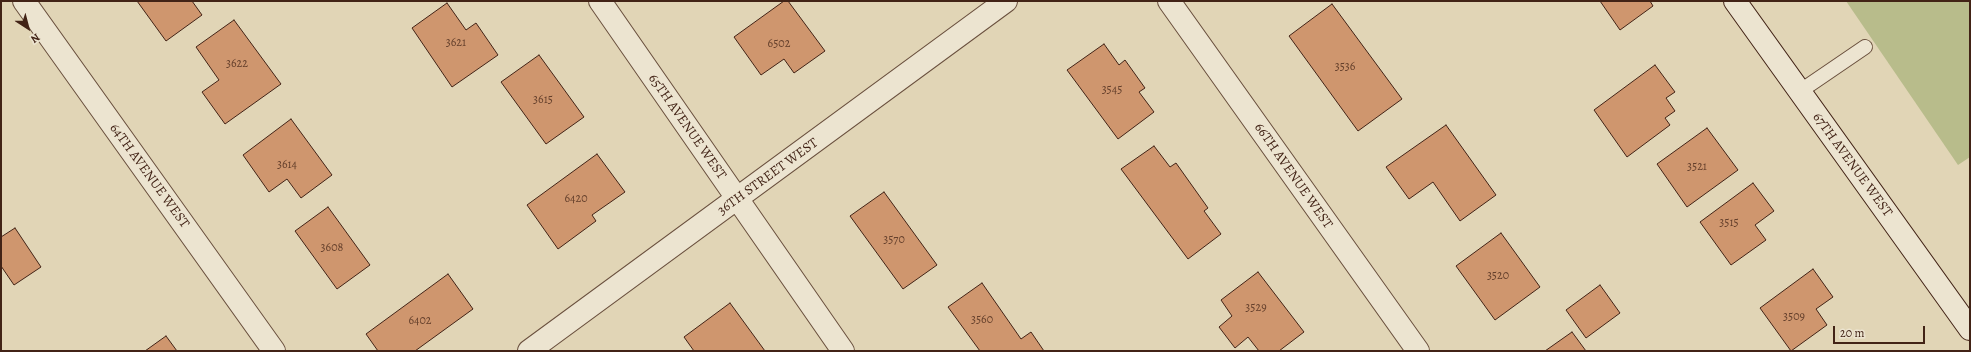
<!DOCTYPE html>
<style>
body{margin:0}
#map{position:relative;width:1971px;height:352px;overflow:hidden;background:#e1d5b6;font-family:Alegreya,serif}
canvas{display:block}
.frame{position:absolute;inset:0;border:2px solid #422316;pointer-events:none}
.north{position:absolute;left:8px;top:8px;width:40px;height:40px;-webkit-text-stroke:3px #ece4d0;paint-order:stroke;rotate:144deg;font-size:11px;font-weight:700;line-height:16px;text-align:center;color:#422316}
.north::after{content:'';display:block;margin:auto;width:14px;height:18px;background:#422316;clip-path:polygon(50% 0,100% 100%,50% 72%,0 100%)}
.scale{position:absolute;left:1833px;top:326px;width:92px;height:18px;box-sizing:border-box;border:2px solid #422316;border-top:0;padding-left:5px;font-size:12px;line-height:14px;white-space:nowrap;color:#422316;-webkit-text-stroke:3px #ece4d0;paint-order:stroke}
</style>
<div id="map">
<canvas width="1971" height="352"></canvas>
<div class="frame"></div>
<div class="north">N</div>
<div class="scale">20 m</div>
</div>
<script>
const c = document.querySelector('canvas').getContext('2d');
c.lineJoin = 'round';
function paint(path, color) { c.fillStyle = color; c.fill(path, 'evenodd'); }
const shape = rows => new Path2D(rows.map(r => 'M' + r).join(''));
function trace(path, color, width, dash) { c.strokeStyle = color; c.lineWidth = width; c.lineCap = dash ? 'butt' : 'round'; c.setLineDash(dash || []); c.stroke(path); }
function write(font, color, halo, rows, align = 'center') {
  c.font = font + ' Alegreya,serif'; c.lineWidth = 3.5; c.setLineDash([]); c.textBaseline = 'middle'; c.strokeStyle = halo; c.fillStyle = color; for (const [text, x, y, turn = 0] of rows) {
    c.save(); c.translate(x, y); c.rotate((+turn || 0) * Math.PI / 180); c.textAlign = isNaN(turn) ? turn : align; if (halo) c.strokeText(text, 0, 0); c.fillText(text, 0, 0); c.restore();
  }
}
const green = shape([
 [1846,1,1970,1,1970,157,1958,165]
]);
const building = shape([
 [137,1,192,1,202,15,166,41,137,1],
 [784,1,788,1,825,51,794,73,784,59,761,75,734,37,784,1],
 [1600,1,1650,1,1653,6,1620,30,1600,1],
 [447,3,466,30,476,23,498,55,452,87,412,28,447,3],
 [1332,4,1402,99,1358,131,1289,36,1332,4],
 [234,20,281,84,225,124,202,92,219,80,196,47,234,20],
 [1104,44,1119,65,1125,60,1145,88,1139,92,1154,112,1118,139,1067,70,1104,44],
 [539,55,584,117,546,144,501,82,539,55],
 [1655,65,1675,92,1666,98,1675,111,1665,118,1670,125,1627,157,1594,110,1655,65],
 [291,119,332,175,301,198,287,179,269,192,243,155,291,119],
 [1446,125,1496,195,1460,221,1433,182,1409,199,1386,167,1446,125],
 [1707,128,1738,170,1687,207,1657,164,1707,128],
 [1154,146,1170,167,1176,163,1208,208,1204,211,1221,234,1188,259,1121,169,1154,146],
 [597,154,625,192,592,215,596,221,558,249,527,205,597,154],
 [1753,183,1774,211,1755,225,1766,240,1731,265,1700,222,1753,183],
 [884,192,937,265,903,289,850,216,884,192],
 [328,207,370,265,337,289,295,231,328,207],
 [15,228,41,267,14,285,1,266,1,237,15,228],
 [1501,233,1540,287,1495,320,1456,266,1501,233],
 [1813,269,1833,297,1816,309,1827,325,1791,351,1760,308,1813,269],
 [1258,272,1304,332,1279,351,1259,351,1248,337,1235,348,1219,327,1232,316,1221,300,1258,272],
 [448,274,473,309,415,351,378,351,366,334,448,274],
 [982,283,1021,339,1031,332,1044,351,980,351,948,307,982,283],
 [1600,285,1620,313,1586,338,1566,310,1600,285],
 [730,303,765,351,694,351,684,337,730,303],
 [1572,332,1586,351,1545,351,1572,332],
 [166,336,177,351,145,351,166,336]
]);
const lane = shape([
 [1799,92,1865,47]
]);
const street = shape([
 [24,1,274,351],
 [600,1,843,351],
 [1169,1,1418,351],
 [529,351,1006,1]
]);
const secondary = shape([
 [1735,1,1970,329]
]);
const numberNames = [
 ["3621",456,43],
 ["6502",779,44],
 ["3622",237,64],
 ["3536",1345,67],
 ["3545",1112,90],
 ["3615",543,100],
 ["3614",287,165],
 ["3521",1697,167],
 ["6420",576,199],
 ["3515",1729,223],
 ["3570",894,240],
 ["3608",332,248],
 ["3520",1498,276],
 ["3529",1256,308],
 ["3509",1794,317],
 ["3560",982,320],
 ["6402",420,321]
];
const streetNames = [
 ["65TH AVENUE WEST",687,127,55],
 ["67TH AVENUE WEST",1852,165,54],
 ["64TH AVENUE WEST",149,176,54],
 ["66TH AVENUE WEST",1293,176,55],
 ["36TH STREET WEST",768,177,-36]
];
paint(green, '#b8bc8b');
paint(building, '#cf966e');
trace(building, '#422316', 1);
trace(lane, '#6a503e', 16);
trace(street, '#6a503e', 24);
trace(secondary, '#422316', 24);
trace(lane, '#ece4d0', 14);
trace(street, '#ece4d0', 22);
trace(secondary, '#ece4d0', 22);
write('12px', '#65402c', null, numberNames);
write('14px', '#422316', '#ece4d0', streetNames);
</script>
